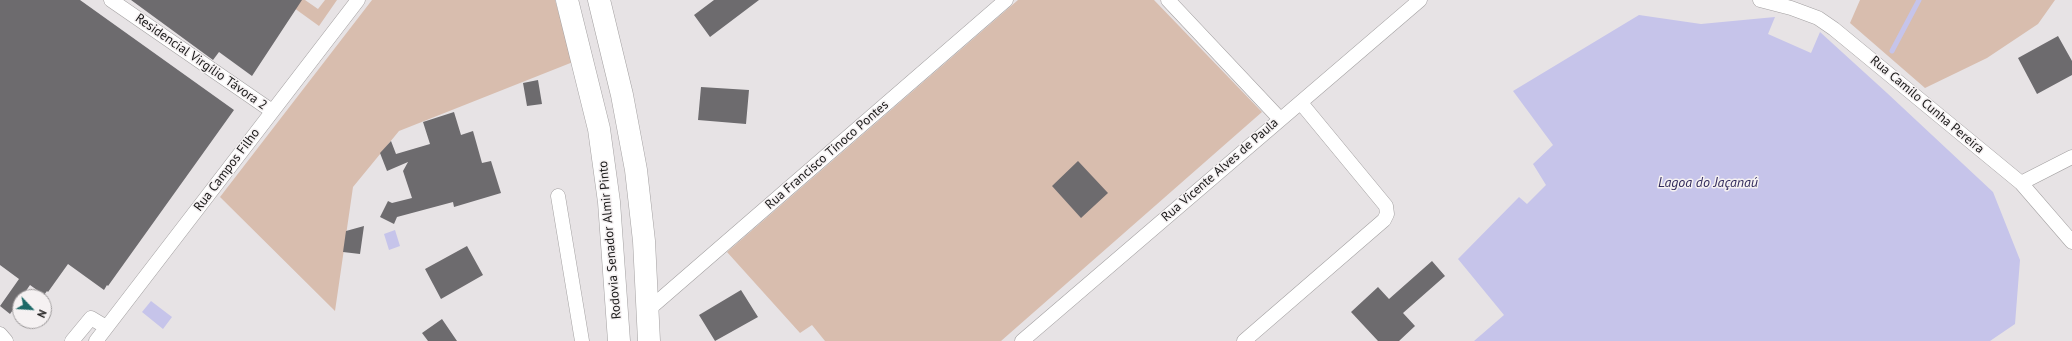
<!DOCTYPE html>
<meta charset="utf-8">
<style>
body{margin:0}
#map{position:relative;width:2072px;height:341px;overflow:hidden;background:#e7e3e5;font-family:"PT Sans",sans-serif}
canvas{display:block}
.north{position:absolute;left:12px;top:289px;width:40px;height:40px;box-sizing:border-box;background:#f5f1f2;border:1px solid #9d9a9b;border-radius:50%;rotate:115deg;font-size:11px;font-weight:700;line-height:16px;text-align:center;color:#191818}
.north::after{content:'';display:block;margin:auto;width:14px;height:18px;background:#1b6867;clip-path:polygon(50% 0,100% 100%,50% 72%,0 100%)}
</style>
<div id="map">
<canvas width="2072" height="341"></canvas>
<div class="north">N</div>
</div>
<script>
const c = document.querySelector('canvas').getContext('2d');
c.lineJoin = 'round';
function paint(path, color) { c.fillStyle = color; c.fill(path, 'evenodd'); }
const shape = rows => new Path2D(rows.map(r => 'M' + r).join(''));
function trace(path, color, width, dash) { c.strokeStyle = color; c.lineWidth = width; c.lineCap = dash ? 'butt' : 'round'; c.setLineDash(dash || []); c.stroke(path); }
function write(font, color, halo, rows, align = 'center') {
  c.font = font + ' "PT Sans",sans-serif'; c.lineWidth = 3; c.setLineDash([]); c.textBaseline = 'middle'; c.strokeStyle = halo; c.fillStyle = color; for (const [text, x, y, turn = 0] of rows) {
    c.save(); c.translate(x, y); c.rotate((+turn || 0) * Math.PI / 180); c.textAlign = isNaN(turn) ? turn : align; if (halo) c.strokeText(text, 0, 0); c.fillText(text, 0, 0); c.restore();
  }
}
const green = shape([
 [283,0,305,0,318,9,325,0,337,0,319,26],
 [372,0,555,0,573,62,399,131,353,187,335,311,220,197],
 [1018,0,1154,0,1262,112,1001,341,825,341,812,325,800,333,727,252],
 [1860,0,2055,0,2038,24,1987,58,1925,88,1850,23]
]);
const water = shape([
 [1639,15,1701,24,1775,17,1768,34,1811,53,1820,32,1887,93,1993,192,2020,260,2015,324,1990,341,1474,341,1504,315,1458,259,1519,197,1527,204,1546,185,1533,164,1553,145,1513,91],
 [395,230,400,246,389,250,384,234],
 [151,301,172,317,163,329,142,312]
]);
const stream = shape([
 [1892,51,1919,0]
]);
const building = shape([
 [0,0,80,0,234,110,108,286,107,285,104,290,68,264,48,292,47,291,44,295,30,285,10,314,0,306,19,279,0,265],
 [131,0,302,0,252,76,219,52,213,60],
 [714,0,759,0,710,37,694,15],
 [2058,36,2072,61,2072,75,2037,94,2018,58],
 [538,80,542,104,527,106,523,83],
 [701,87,749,90,746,124,698,120],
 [454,112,461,135,473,131,482,163,491,161,501,193,454,207,453,202,397,217,394,224,380,217,388,201,392,203,412,198,403,171,408,162,387,171,380,153,391,141,396,154,430,144,423,122],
 [1078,161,1108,193,1081,218,1052,186],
 [364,226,360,254,343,252,346,231],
 [467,246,483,275,441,299,425,269],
 [1432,261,1445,276,1403,313,1415,326,1399,341,1378,341,1351,312,1378,287,1389,299],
 [741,290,758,317,715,341,699,315],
 [442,319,457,341,428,341,422,333]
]);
const minor = shape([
 [111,0,272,111],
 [1168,0,1280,119],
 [1760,0,1791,8,1818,18,1834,29,2021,183,2072,242],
 [2021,183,2072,157],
 [558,196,582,341],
 [648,310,1006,0],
 [0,334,6,341],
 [72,341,91,318,106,327],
 [96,341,358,0],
 [1022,341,1420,0],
 [1244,341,1384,220,1387,214,1386,206,1301,103]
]);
const primary = shape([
 [567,0,599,129,609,202,619,341],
 [599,0,622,95,636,170,644,241,649,341]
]);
const streetNames = [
 ["Residencial Virgílio Távora 2",201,62,35],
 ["Rua Camilo Cunha Pereira",1927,105,40],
 ["Rua Francisco Tinoco Pontes",827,155,-41],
 ["Rua Campos Filho",227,170,-53],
 ["Rua Vicente Alves de Paula",1220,170,-41],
 ["Rodovia Senador Almir Pinto",610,240,-95]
];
const waterNames = [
 ["Lagoa do Jaçanaú",1708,183]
];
paint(green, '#d8bdae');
paint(water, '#c6c4ea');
trace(stream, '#c6c4ea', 5);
paint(building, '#6d6b6e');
trace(minor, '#a3a0a1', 15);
trace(primary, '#a3a0a1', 23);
trace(minor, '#fff', 14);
trace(primary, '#fff', 22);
write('13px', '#191818', '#f5f1f2', streetNames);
write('italic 14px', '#332c5c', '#f5f1f2', waterNames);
</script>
